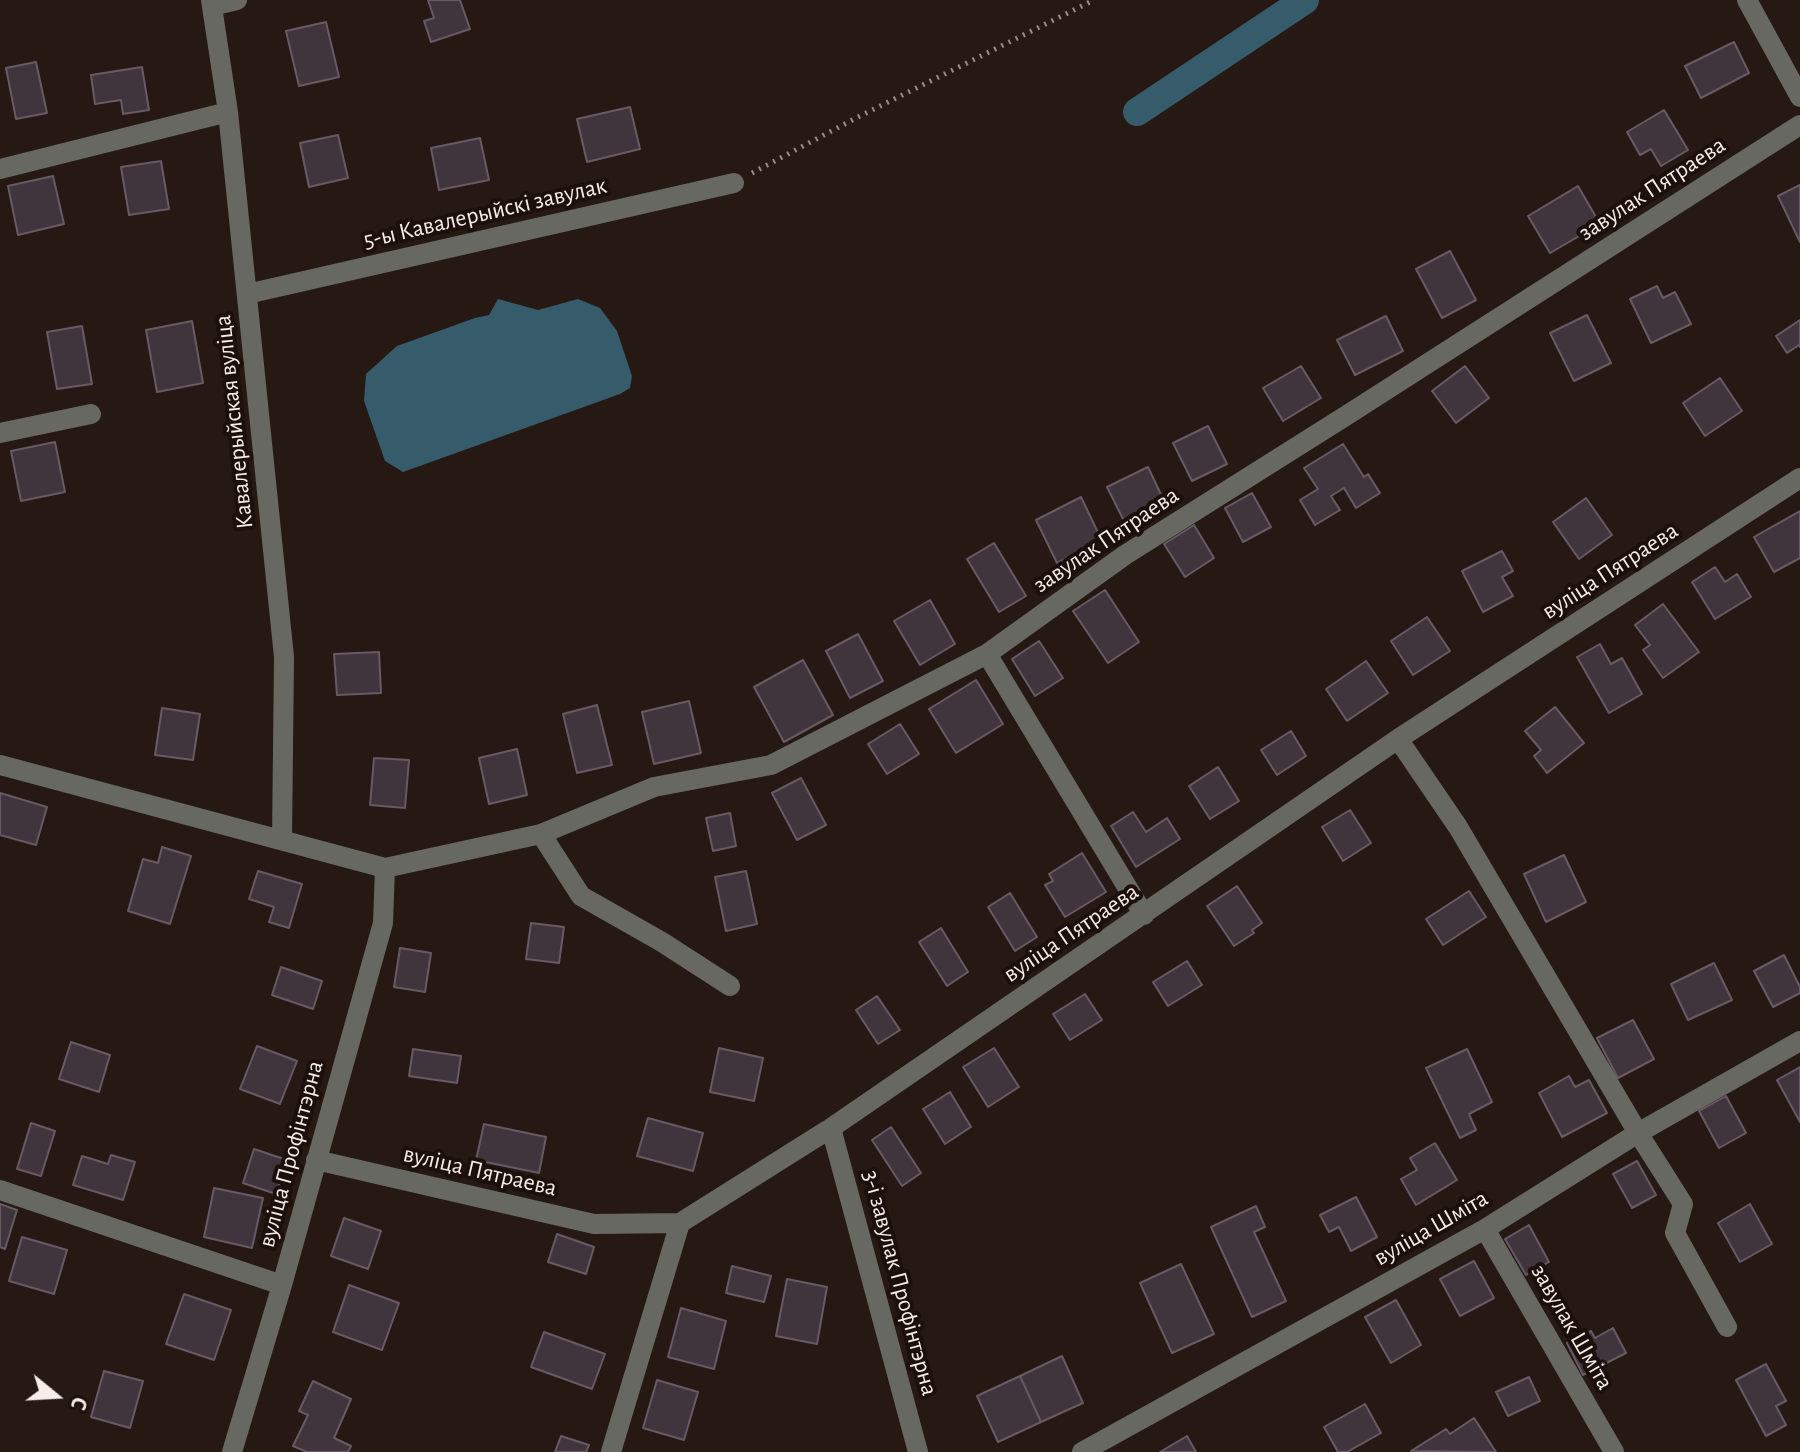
<!DOCTYPE html>
<meta charset="utf-8">
<style>
body{margin:0}
#map{position:relative;width:1800px;height:1452px;overflow:hidden;background:#261914;font-family:"Alegreya Sans",sans-serif}
canvas{display:block}
.north{position:absolute;left:16px;top:1356px;width:80px;height:80px;-webkit-text-stroke:6px #1c100c;paint-order:stroke;rotate:108deg;font-size:22px;font-weight:700;line-height:32px;text-align:center;color:#f6ece9}
.north::after{content:'';display:block;margin:auto;width:28px;height:36px;background:#f6ece9;clip-path:polygon(50% 0,100% 100%,50% 72%,0 100%)}
</style>
<div id="map">
<canvas width="1800" height="1452"></canvas>
<div class="north">С</div>
</div>
<script>
const c = document.querySelector('canvas').getContext('2d');
c.lineJoin = 'round';
function paint(path, color) { c.fillStyle = color; c.fill(path, 'evenodd'); }
const shape = rows => new Path2D(rows.map(r => 'M' + r).join(''));
function trace(path, color, width, dash) { c.strokeStyle = color; c.lineWidth = width; c.lineCap = dash ? 'butt' : 'round'; c.setLineDash(dash || []); c.stroke(path); }
function write(font, color, halo, rows, align = 'center') {
  c.font = font + ' "Alegreya Sans",sans-serif'; c.lineWidth = 8; c.setLineDash([]); c.textBaseline = 'middle'; c.strokeStyle = halo; c.fillStyle = color; for (const [text, x, y, turn = 0] of rows) {
    c.save(); c.translate(x, y); c.rotate((+turn || 0) * Math.PI / 180); c.textAlign = isNaN(turn) ? turn : align; if (halo) c.strokeText(text, 0, 0); c.fillText(text, 0, 0); c.restore();
  }
}
const water = shape([
 [498,299,538,310,578,299,600,308,617,331,632,376,630,388,620,394,403,472,385,461,364,401,366,374,397,346,475,318,489,315]
]);
const canal = shape([
 [1137,112,1305,0]
]);
const building = shape([
 [428,0,460,0,470,29,431,42,424,21,434,18,428,0],
 [326,22,339,77,299,86,286,31,326,22],
 [1734,42,1749,73,1701,98,1685,66,1734,42],
 [36,62,47,113,16,119,6,68,36,62],
 [142,67,149,110,123,114,121,100,95,104,91,75,142,67],
 [630,107,640,149,587,162,577,119,630,107],
 [1664,110,1688,150,1661,166,1651,149,1640,155,1627,132,1664,110],
 [338,135,348,178,309,187,300,143,338,135],
 [480,138,489,180,439,190,431,148,480,138],
 [161,161,169,209,129,215,121,167,161,161],
 [53,176,64,224,18,235,8,186,53,176],
 [1800,185,1800,242,1778,196,1800,185],
 [1578,186,1600,224,1550,253,1528,216,1578,186],
 [1450,251,1476,300,1442,318,1416,269,1450,251],
 [1657,286,1663,298,1675,292,1691,324,1651,343,1630,299,1657,286],
 [1587,315,1611,363,1574,381,1550,333,1587,315],
 [1386,316,1403,351,1355,375,1337,340,1386,316],
 [1800,320,1800,347,1799,345,1787,353,1776,336,1800,320],
 [192,321,203,383,157,392,146,330,192,321],
 [82,326,92,384,57,389,47,332,82,326],
 [1301,366,1321,398,1283,421,1263,388,1301,366],
 [1465,366,1489,398,1456,423,1432,391,1465,366],
 [1720,378,1742,411,1705,436,1683,403,1720,378],
 [1208,426,1227,464,1192,481,1173,443,1208,426],
 [55,442,65,492,21,501,11,451,55,442],
 [1343,444,1364,477,1368,474,1380,493,1356,508,1344,488,1331,496,1340,510,1315,525,1300,500,1318,489,1304,468,1343,444],
 [1148,467,1165,503,1125,523,1107,487,1148,467],
 [1252,493,1271,527,1243,542,1225,508,1252,493],
 [1081,497,1102,541,1057,563,1036,520,1081,497],
 [1586,498,1612,535,1579,559,1553,522,1586,498],
 [1800,511,1800,558,1774,572,1754,537,1800,511],
 [1194,525,1214,558,1185,577,1164,544,1194,525],
 [994,543,1026,596,999,612,967,559,994,543],
 [1502,551,1513,571,1502,577,1513,596,1483,612,1462,571,1502,551],
 [1715,567,1725,582,1737,574,1751,597,1715,619,1692,582,1715,567],
 [1105,590,1139,642,1108,663,1073,611,1105,590],
 [930,600,955,644,920,665,894,621,930,600],
 [1663,604,1699,652,1663,678,1643,650,1650,645,1635,625,1663,604],
 [1427,617,1450,651,1413,675,1391,641,1427,617],
 [858,634,883,681,850,698,826,651,858,634],
 [1039,641,1063,678,1035,696,1012,659,1039,641],
 [1600,644,1611,664,1622,658,1642,694,1609,713,1577,657,1600,644],
 [379,652,381,693,337,695,334,654,379,652],
 [803,660,833,715,784,742,754,687,803,660],
 [1366,661,1388,693,1347,721,1326,689,1366,661],
 [976,680,1003,724,956,753,929,709,976,680],
 [689,701,701,753,654,764,642,712,689,701],
 [597,705,612,765,577,773,563,714,597,705],
 [1555,707,1584,743,1547,773,1534,756,1541,750,1525,731,1555,707],
 [162,708,200,714,193,760,155,755,162,708],
 [900,724,919,754,887,774,868,744,900,724],
 [1291,731,1306,756,1277,775,1261,750,1291,731],
 [517,749,527,795,489,804,479,758,517,749],
 [374,758,409,760,405,808,370,805,374,758],
 [1218,767,1239,801,1210,819,1189,786,1218,767],
 [801,778,826,825,797,840,772,793,801,778],
 [0,793,47,807,36,845,0,835,0,793],
 [1350,810,1371,843,1343,861,1322,827,1350,810],
 [1133,812,1146,832,1167,818,1180,839,1136,867,1111,826,1133,812],
 [730,813,736,846,713,851,706,818,730,813],
 [162,847,191,856,170,924,128,911,143,859,158,863,162,847],
 [1082,853,1106,892,1065,917,1045,885,1053,881,1049,874,1082,853],
 [1564,855,1586,902,1546,922,1524,874,1564,855],
 [258,871,302,884,289,928,269,922,274,907,249,899,258,871],
 [746,871,757,924,726,931,715,877,746,871],
 [1237,886,1262,923,1252,930,1254,933,1234,946,1207,906,1237,886],
 [1469,891,1486,917,1443,945,1426,919,1469,891],
 [1010,893,1037,937,1015,951,988,907,1010,893],
 [531,923,564,927,559,963,526,959,531,923],
 [941,928,968,972,947,986,919,942,941,928],
 [400,948,431,953,425,992,394,987,400,948],
 [1784,955,1800,987,1800,993,1773,1007,1754,971,1784,955],
 [1187,961,1202,985,1168,1006,1153,982,1187,961],
 [1714,963,1732,1000,1688,1020,1671,984,1714,963],
 [281,967,322,981,313,1009,272,995,281,967],
 [1085,994,1102,1020,1070,1040,1053,1014,1085,994],
 [877,996,900,1030,878,1044,856,1010,877,996],
 [1633,1020,1654,1059,1618,1078,1597,1038,1633,1020],
 [71,1042,110,1055,99,1092,59,1079,71,1042],
 [257,1046,297,1061,280,1104,240,1089,257,1046],
 [719,1048,763,1058,754,1101,710,1092,719,1048],
 [994,1048,1019,1087,988,1107,963,1067,994,1048],
 [413,1049,461,1056,457,1083,409,1076,413,1049],
 [1467,1049,1492,1102,1469,1114,1476,1130,1460,1138,1426,1068,1467,1049],
 [1800,1067,1800,1122,1777,1080,1800,1067],
 [1569,1076,1575,1087,1589,1080,1607,1113,1562,1137,1539,1093,1569,1076],
 [950,1092,971,1127,945,1144,923,1109,950,1092],
 [1726,1096,1746,1133,1719,1148,1699,1111,1726,1096],
 [648,1118,703,1133,693,1171,637,1156,648,1118],
 [31,1123,55,1131,41,1176,17,1169,31,1123],
 [484,1124,546,1137,539,1173,476,1160,484,1124],
 [891,1127,921,1173,902,1186,872,1140,891,1127],
 [1435,1143,1457,1180,1416,1205,1401,1179,1417,1170,1410,1158,1435,1143],
 [254,1149,287,1160,276,1194,243,1183,254,1149],
 [111,1155,135,1162,123,1200,73,1185,82,1156,108,1164,111,1155],
 [1637,1161,1656,1195,1632,1208,1613,1174,1637,1161],
 [214,1188,263,1198,252,1248,204,1237,214,1188],
 [1356,1197,1377,1237,1351,1251,1339,1227,1329,1232,1320,1215,1356,1197],
 [0,1204,17,1210,5,1249,0,1247,0,1204],
 [1750,1204,1772,1244,1740,1262,1718,1223,1750,1204],
 [1256,1206,1265,1227,1254,1232,1286,1301,1252,1317,1211,1227,1256,1206],
 [344,1218,381,1231,368,1269,331,1256,344,1218],
 [1529,1225,1549,1262,1526,1275,1505,1239,1529,1225],
 [557,1234,594,1247,586,1274,548,1262,557,1234],
 [22,1237,67,1250,54,1294,9,1281,22,1237],
 [1474,1261,1494,1298,1460,1316,1440,1279,1474,1261],
 [1181,1264,1214,1334,1172,1353,1140,1283,1181,1264],
 [732,1266,771,1276,764,1302,726,1293,732,1266],
 [787,1279,827,1287,817,1344,776,1336,787,1279],
 [349,1285,399,1303,382,1350,333,1332,349,1285],
 [184,1294,231,1310,214,1360,166,1344,184,1294],
 [1396,1300,1421,1345,1391,1363,1365,1317,1396,1300],
 [681,1308,726,1321,714,1369,668,1357,681,1308],
 [1613,1328,1626,1353,1583,1375,1567,1343,1591,1331,1595,1338,1613,1328],
 [544,1332,605,1354,592,1389,531,1367,544,1332],
 [1062,1356,1083,1403,1041,1422,1020,1376,1062,1356],
 [1766,1364,1786,1401,1776,1406,1786,1425,1766,1436,1736,1380,1766,1364],
 [104,1371,143,1381,130,1428,91,1417,104,1371],
 [1020,1376,1041,1422,998,1442,977,1396,1020,1376],
 [1529,1377,1540,1401,1508,1416,1496,1392,1529,1377],
 [657,1380,698,1392,684,1440,643,1428,657,1380],
 [313,1381,351,1399,334,1438,351,1446,348,1452,307,1452,293,1446,308,1415,299,1411,313,1381],
 [1365,1404,1381,1433,1347,1452,1338,1452,1324,1427,1365,1404],
 [1474,1418,1496,1452,1411,1451,1446,1429,1450,1434,1474,1418],
 [561,1436,589,1445,586,1452,555,1452,561,1436],
 [1187,1436,1196,1452,1160,1452,1187,1436]
]);
const path = shape([
 [752,173,858,117,1094,0]
]);
const minor = shape([
 [211,0,228,112,284,657,282,840],
 [1747,0,1800,97],
 [212,6,237,0],
 [0,169,228,112],
 [247,294,734,183],
 [0,433,91,414],
 [987,654,1144,915],
 [1398,739,1458,827,1638,1133,1683,1204,1675,1233,1727,1327],
 [0,765,385,868,541,834,654,787,771,765,987,654,1125,555,1344,417,1800,125],
 [541,834,581,896,662,942,730,986],
 [831,1128,918,1452],
 [316,1160,594,1224,680,1223,831,1128,1398,739,1800,478],
 [0,1190,282,1285],
 [1485,1229,1614,1452],
 [232,1452,282,1285,383,923,385,868],
 [611,1452,680,1223],
 [1082,1452,1485,1229,1638,1133,1800,1041]
]);
const streetNames = [
 ["завулак Пятраева",1652,189,-33],
 ["5-ы Кавалерыйскі завулак",485,213,-13],
 ["Кавалерыйская вуліца",234,422,-96],
 ["завулак Пятраева",1106,540,-34],
 ["вуліца Пятраева",1610,571,-33],
 ["вуліца Пятраева",1071,933,-34],
 ["вуліца Профінтэрна",291,1154,-75],
 ["вуліца Пятраева",480,1171,13],
 ["вуліца Шміта",1431,1228,-30],
 ["3-і завулак Профінтэрна",900,1283,75],
 ["завулак Шміта",1572,1327,60]
];
paint(water, '#365c6c');
trace(canal, '#365c6c', 28);
paint(building, '#40343d');
trace(building, '#675a64', 2);
trace(path, '#988c88', 5, [2, 6]);
trace(minor, '#666861', 20);
write('24px', '#f6ece9', '#1c100c', streetNames);
</script>
